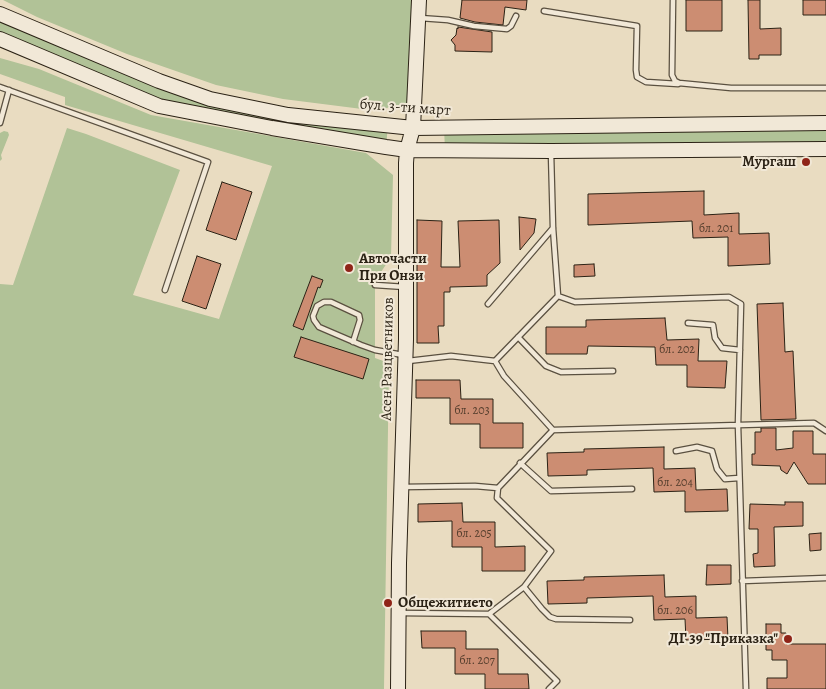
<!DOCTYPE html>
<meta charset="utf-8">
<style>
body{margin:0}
canvas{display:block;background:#e9dcc1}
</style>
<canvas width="826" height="689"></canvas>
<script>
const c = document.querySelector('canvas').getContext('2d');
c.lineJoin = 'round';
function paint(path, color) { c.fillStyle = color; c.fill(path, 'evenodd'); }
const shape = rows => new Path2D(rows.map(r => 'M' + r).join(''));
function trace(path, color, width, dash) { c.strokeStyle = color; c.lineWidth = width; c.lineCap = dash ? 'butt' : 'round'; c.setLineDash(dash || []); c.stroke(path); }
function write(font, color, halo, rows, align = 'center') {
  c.font = font + ' Alegreya,serif'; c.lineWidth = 4; c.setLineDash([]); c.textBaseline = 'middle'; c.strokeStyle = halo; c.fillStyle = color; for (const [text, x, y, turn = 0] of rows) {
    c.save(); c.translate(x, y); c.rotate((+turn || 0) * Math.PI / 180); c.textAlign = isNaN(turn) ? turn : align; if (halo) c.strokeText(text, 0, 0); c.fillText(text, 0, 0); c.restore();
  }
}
const green = shape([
 [3,0,412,0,410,105,370,110,283,99,216,85,127,54,37,17],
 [0,14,210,99,388,125,386,147,159,106,0,39],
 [0,58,39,69,151,115,366,153,393,175,391,257,375,281,375,358,389,363,384,689,0,689,0,284,13,285,67,128,86,134,180,170,133,295,219,319,272,166,65,105,65,97,0,74],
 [826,123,826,148,445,150,444,128],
 [4,131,8,132,9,135,1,155,2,159,0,161,0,133]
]);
const building = shape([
 [462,0,527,0,526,10,505,7,503,25,475,22,460,18,462,0],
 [686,0,722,0,722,31,686,31,686,0],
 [748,0,760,0,760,29,781,28,781,55,759,55,759,59,749,59,748,0],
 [803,0,826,0,826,15,803,15,803,0],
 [458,27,492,32,492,52,455,51,455,45,451,40,456,35,457,28,458,29,458,27],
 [222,182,252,192,236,240,206,230,222,182],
 [704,191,704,215,739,213,739,234,769,233,770,264,728,266,728,237,693,238,692,221,588,225,588,194,704,191],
 [519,217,536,219,534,233,520,250,519,217],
 [417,220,442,221,441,267,460,267,458,221,499,220,500,263,487,275,487,286,450,287,450,292,444,292,444,326,438,326,439,343,417,343,417,220],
 [197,256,221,264,206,309,182,301,197,256],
 [594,264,595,276,574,277,574,265,594,264],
 [312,276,323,280,320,288,318,287,303,330,293,326,312,276],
 [783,303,785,352,793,351,796,419,761,420,757,304,783,303],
 [665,318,667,340,699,339,698,361,727,361,725,388,687,387,687,365,656,365,655,347,588,346,587,354,546,354,546,327,586,327,586,320,665,318],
 [301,337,369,359,363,379,294,357,301,337],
 [416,380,460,380,461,399,493,399,493,423,523,423,523,448,480,448,480,424,450,424,450,398,416,398,416,380],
 [761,428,776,428,776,450,793,448,793,431,813,431,813,454,826,454,826,484,808,484,794,462,787,474,781,470,780,466,752,465,752,454,755,454,755,432,761,432,761,428],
 [664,447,664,469,695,468,696,490,727,489,728,511,685,512,685,491,654,492,653,468,587,470,587,475,548,476,547,453,584,452,584,449,664,447],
 [785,502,803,502,803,526,774,527,775,566,754,567,753,554,758,553,758,529,749,529,750,504,785,505,785,502],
 [462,503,463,522,495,522,495,547,525,546,525,571,482,571,482,547,452,547,452,521,418,522,418,504,462,503],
 [821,533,821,550,810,551,809,534,821,533],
 [707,565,731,565,731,584,706,585,707,565],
 [664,575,665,597,696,596,696,618,727,617,728,639,686,640,685,619,654,620,653,596,587,598,587,603,548,604,547,581,584,580,584,577,664,575],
 [766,624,781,624,781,633,786,633,786,644,826,644,826,689,767,689,767,678,787,678,787,660,772,660,772,650,766,650,766,624],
 [421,631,466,631,466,649,498,649,498,674,528,674,529,689,485,689,485,674,455,674,455,648,422,648,421,631]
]);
const lane = shape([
 [673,0,672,75,675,81,679,83,731,88,826,88],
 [544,11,637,26,636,70,637,77,646,82,678,84],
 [420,18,448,20,474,26,507,29,511,26,516,16],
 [0,87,208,162,165,290],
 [0,123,9,90],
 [551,153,553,228,558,296,575,302,729,297,741,304,738,425,746,689],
 [375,285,405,287],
 [488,304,553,228],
 [688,323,713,325,715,338,722,348,740,350],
 [518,337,546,366,561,372,613,371],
 [353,342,360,320,359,315,331,302,324,302,317,306,313,316,314,320,319,327,361,345,375,350,403,355],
 [408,361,451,356,495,361],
 [495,361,504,376,553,430,814,423,826,431],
 [495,361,558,296],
 [676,451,697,447,712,451,717,469,725,479,739,478],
 [520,463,551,491,632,489],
 [402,487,475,486,498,488],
 [742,581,826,578],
 [524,587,542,609,550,617,556,619,630,620],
 [400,613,489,614,524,587,551,551,497,498,498,488,553,430],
 [489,614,557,681,549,689]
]);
const secondary = shape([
 [0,14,159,81,210,99,288,115,413,128,826,123],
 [0,39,159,106,272,128,386,147,407,150,551,151,826,149],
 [398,689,399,563,406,339,406,163,407,150,413,128,419,0]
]);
const markers = [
 [806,162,5,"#8f2418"],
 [349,268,5,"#8f2418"],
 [388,603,5,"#8f2418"],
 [788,639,5,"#8f2418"]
];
const numberNames = [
 ["бл. 201",716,229],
 ["бл. 202",677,350],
 ["бл. 203",472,411],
 ["бл. 204",675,483],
 ["бл. 205",474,534],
 ["бл. 206",675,611],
 ["бл. 207",477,661]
];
const streetNames = [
 ["бул. 3-ти март",405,108,4],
 ["Асен Разцветников",388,359,-89]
];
const poiNames = [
 ["Мургаш",796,162],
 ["Авточасти",359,259,"left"],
 ["При Онзи",359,276,"left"],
 ["Общежитието",398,603,"left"],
 ["ДГ 39 \"Приказка\"",778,639]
];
paint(green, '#b1c297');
paint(building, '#cc8d72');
trace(building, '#2b2215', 1);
trace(lane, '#5a5040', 7);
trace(secondary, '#2b2215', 16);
trace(lane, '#f1e8d7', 4.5);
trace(secondary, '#f1e8d7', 14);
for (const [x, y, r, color] of markers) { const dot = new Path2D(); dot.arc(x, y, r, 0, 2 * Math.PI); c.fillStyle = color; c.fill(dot); trace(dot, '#f1e8d7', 2); }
write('12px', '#533d2c', null, numberNames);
write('15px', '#2b2215', '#f1e8d7', streetNames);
write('bold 15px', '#2b2215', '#f1e8d7', poiNames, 'right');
</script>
